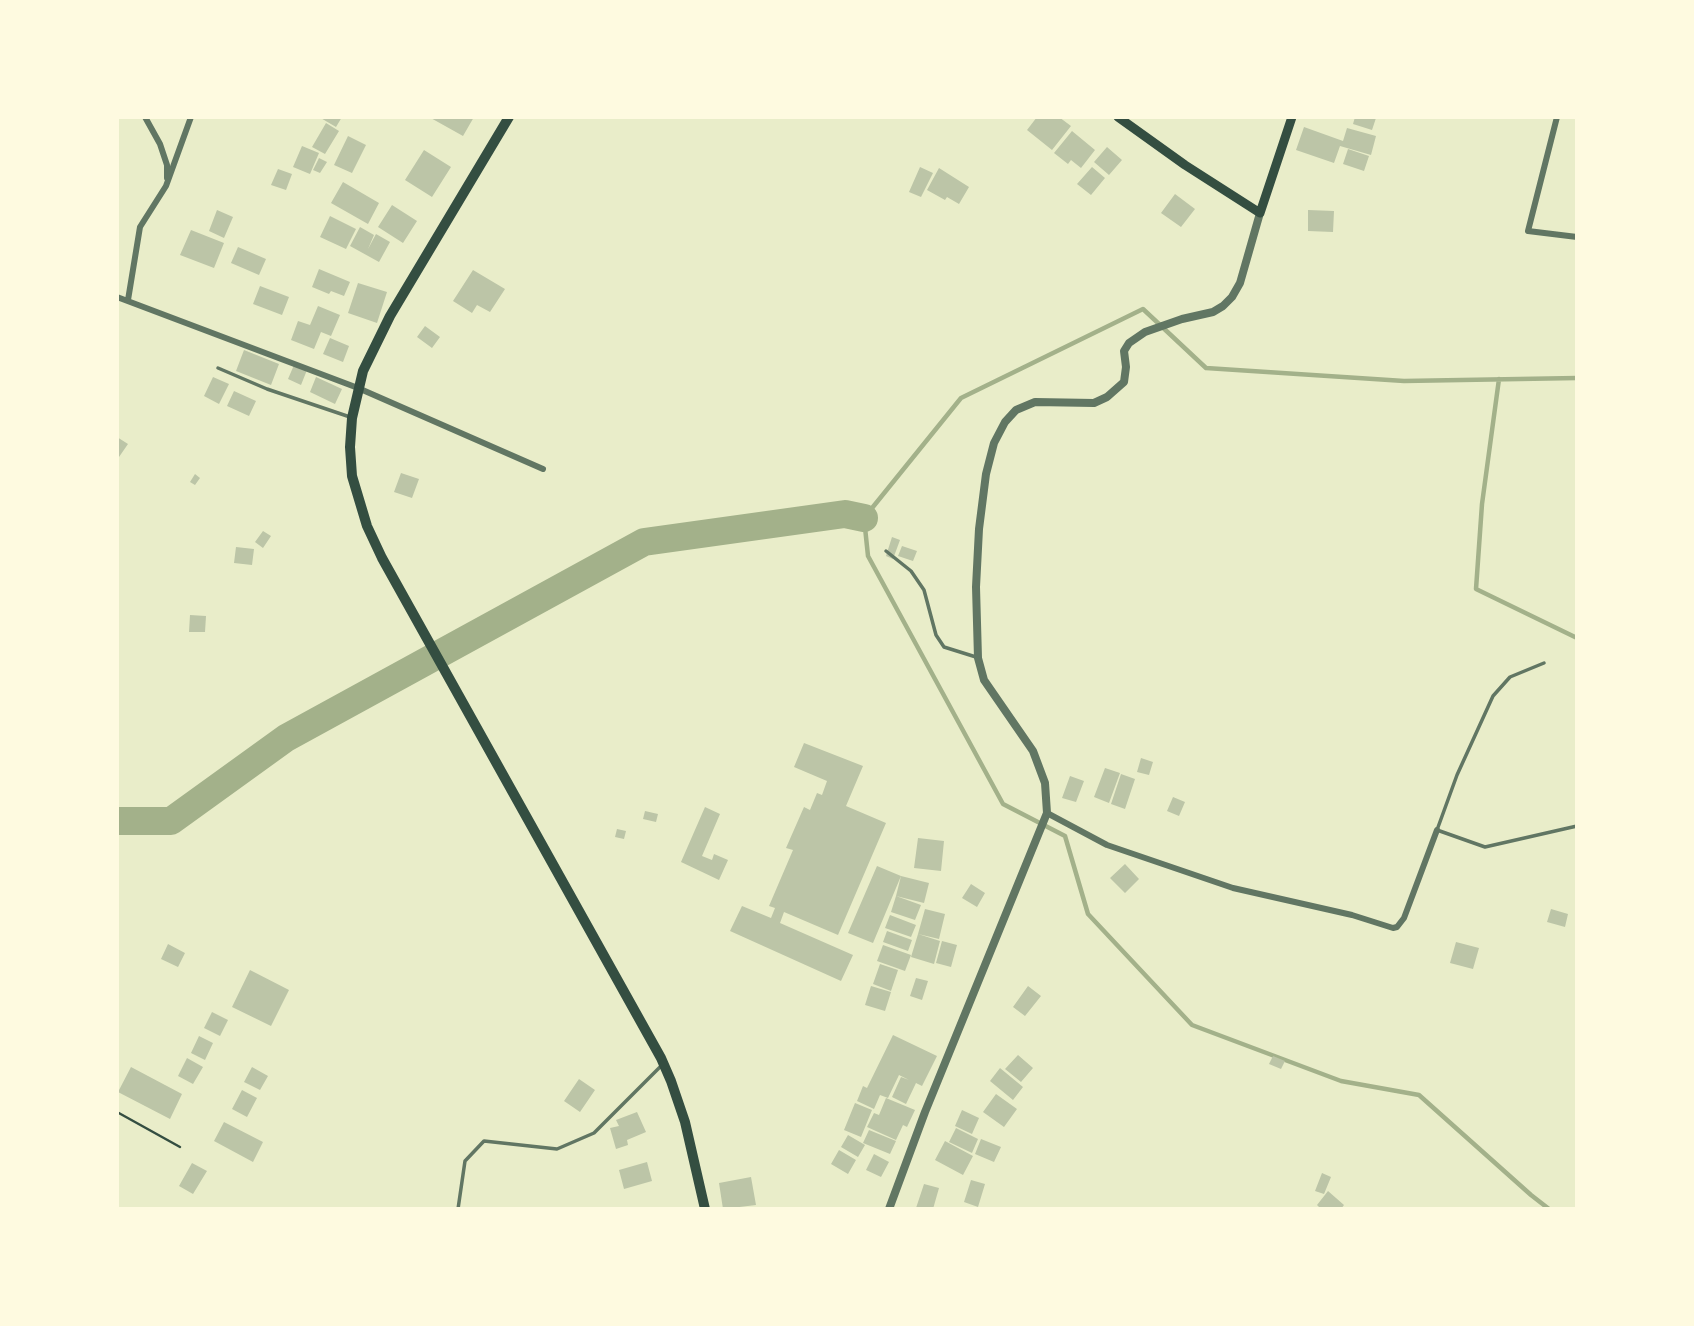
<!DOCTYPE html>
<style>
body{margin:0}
#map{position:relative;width:1694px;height:1326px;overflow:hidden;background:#e9edc9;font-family:Jost,sans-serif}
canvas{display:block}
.frame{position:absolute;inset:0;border:119px solid #fefae0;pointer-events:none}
</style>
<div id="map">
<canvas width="1694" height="1326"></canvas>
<div class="frame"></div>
</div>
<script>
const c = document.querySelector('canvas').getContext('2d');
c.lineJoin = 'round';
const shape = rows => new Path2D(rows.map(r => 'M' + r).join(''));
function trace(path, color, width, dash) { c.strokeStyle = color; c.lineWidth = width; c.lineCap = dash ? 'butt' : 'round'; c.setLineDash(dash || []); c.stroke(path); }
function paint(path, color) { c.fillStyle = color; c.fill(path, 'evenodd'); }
const stream = shape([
 [1499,379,1482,504,1476,589,1577,638],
 [1549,1209,1531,1195,1419,1095,1341,1081,1192,1025,1088,914,1065,836,1003,804,868,556,864,518,961,398,1143,309,1206,368,1404,381,1577,378]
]);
const river = shape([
 [117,821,171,821,286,738,644,542,845,514,864,518]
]);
const building = shape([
 [319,117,342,117,336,127],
 [429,117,474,117,463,136],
 [1037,117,1059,117,1071,126,1052,150,1027,130],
 [1355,117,1376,118,1372,130,1353,124],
 [326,123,339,131,325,154,312,147],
 [1304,127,1343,141,1347,128,1376,136,1371,155,1340,146,1334,163,1296,150],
 [1072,131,1095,150,1081,168,1071,160,1068,164,1054,153],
 [348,136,366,145,352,173,334,165],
 [302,146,319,153,310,174,293,167],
 [1107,147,1122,160,1109,175,1094,162],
 [1348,149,1369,156,1364,171,1343,164],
 [424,150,451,167,432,197,405,180],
 [319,158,327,162,320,173,313,170],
 [920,167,933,173,921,197,909,192],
 [1092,167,1105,178,1091,195,1077,184],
 [939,168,969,187,959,204,947,197,945,200,927,190],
 [278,169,292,174,286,190,271,185],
 [343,182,379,203,368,224,331,203],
 [1175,194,1195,209,1181,227,1161,213],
 [392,205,417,221,403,243,378,227],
 [217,210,233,217,224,238,209,231],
 [1308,210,1334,211,1333,232,1308,231],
 [330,216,356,229,346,249,320,237],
 [360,227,374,235,368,249,376,234,390,242,379,262,350,246],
 [191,230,224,243,214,268,180,255],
 [238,247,266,259,259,275,231,263],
 [319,269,350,282,344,296,331,291,329,294,312,287],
 [473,270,505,289,490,312,477,305,472,313,453,301],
 [358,283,387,292,377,323,348,313],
 [260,286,289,297,282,315,253,304],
 [318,306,340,315,331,336,321,332,314,349,291,340,298,321,310,325],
 [425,326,440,337,432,348,417,337],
 [330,338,349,346,343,362,323,354],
 [244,350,279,364,271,385,236,371],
 [294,365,307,370,301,385,288,379],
 [213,377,229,384,219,404,204,396],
 [316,377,342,389,335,404,310,392],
 [234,391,256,401,249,416,227,406],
 [117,437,128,444,119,457,117,455],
 [401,473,419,479,412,498,394,492],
 [195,474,200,478,195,485,190,482],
 [263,531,271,536,263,548,255,542],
 [892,537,900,540,893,559,886,556],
 [902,546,917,551,913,561,898,556],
 [236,547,254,549,252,565,234,563],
 [190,615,206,616,205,632,189,632],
 [804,743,863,766,846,806,886,823,838,935,784,912,780,923,853,955,841,981,730,931,742,906,771,918,775,908,769,906,793,850,786,848,804,807,810,810,817,793,822,795,827,781,794,767],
 [1141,758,1153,762,1149,775,1137,772],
 [1105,768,1120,773,1109,803,1094,797],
 [1121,774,1135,779,1125,809,1111,804],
 [1070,776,1084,781,1076,802,1062,798],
 [1173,797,1185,802,1179,816,1167,811],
 [705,807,720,814,702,856,712,860,714,854,728,860,719,880,681,862],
 [645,811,658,814,656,822,643,819],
 [617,829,626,831,624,839,615,837],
 [918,838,944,841,941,871,914,868],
 [1125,864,1139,879,1125,893,1110,878],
 [877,866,901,876,929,883,924,903,896,896,901,876,873,943,848,933],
 [971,884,985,893,977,907,962,898],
 [896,896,921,905,915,920,891,912],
 [925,909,945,914,939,939,918,934],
 [1551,909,1568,914,1565,927,1547,922],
 [890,915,916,925,911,937,885,928],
 [887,931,912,940,908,951,883,942],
 [918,934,940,941,934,964,911,957],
 [942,941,957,945,951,967,936,963],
 [1456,942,1479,948,1473,969,1450,963],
 [168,944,185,953,178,967,161,959],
 [883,945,911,955,905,971,877,961],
 [880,964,898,970,891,991,873,984],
 [250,970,289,990,271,1026,232,1007],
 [916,978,928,981,922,1000,910,996],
 [871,986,891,992,885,1011,865,1005],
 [1028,986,1041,996,1025,1016,1013,1007],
 [212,1012,228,1020,220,1036,204,1028],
 [893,1035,937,1056,922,1086,916,1083,906,1104,892,1097,901,1077,909,1080,899,1075,888,1098,880,1095,874,1109,857,1101,863,1086,867,1088],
 [199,1036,213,1043,205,1060,191,1053],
 [1018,1055,1033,1068,1021,1082,1005,1069],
 [1273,1056,1285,1061,1281,1069,1269,1064],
 [187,1058,203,1067,193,1084,178,1076],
 [131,1067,182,1094,170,1119,118,1092],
 [252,1067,268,1076,260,1090,244,1082],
 [1000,1068,1023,1087,1013,1100,990,1081],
 [579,1079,595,1090,580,1112,564,1101],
 [242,1090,257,1098,247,1117,232,1109],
 [996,1094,1017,1109,1004,1127,983,1112],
 [886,1098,915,1110,907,1127,903,1125,896,1140,867,1127,874,1113,879,1115],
 [855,1103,872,1110,861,1137,844,1130],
 [962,1110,979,1118,972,1134,955,1126],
 [637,1112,646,1132,627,1140,628,1145,616,1149,610,1128,619,1126,616,1120],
 [224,1122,263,1142,253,1162,214,1141],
 [956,1128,978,1139,972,1153,949,1142],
 [869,1130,896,1141,890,1154,863,1143],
 [848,1135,865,1145,858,1157,841,1147],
 [981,1139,1001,1147,994,1162,975,1154],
 [945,1141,973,1156,963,1175,935,1160],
 [839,1150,856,1160,848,1174,831,1164],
 [874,1154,889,1162,881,1177,866,1170],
 [647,1162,652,1181,624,1189,619,1170],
 [192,1163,207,1171,193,1194,179,1186],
 [1322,1173,1331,1177,1324,1194,1315,1191],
 [751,1177,756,1205,723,1209,719,1183],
 [971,1180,985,1184,978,1207,964,1202],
 [924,1184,939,1188,933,1209,916,1208],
 [1328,1191,1344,1205,1341,1209,1321,1209,1317,1205]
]);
const path = shape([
 [117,1112,180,1147]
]);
const service = shape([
 [218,368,267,389,350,417],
 [886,551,911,571,924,590,936,635,944,647,976,657],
 [1544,663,1510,677,1493,696,1457,775,1437,830,1485,847,1577,826],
 [458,1209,465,1161,484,1141,557,1149,594,1133,662,1065]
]);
const minor = shape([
 [145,117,160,144,167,165,167,178],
 [1557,117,1528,231,1577,237],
 [117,297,358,388,543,469],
 [128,300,140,227,166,186,191,117],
 [1047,813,1107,845,1233,888,1352,915,1393,928,1397,927,1404,918,1437,830]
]);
const tertiary = shape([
 [889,1209,925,1112,1047,813,1045,783,1033,751,984,680,978,658,976,587,979,529,986,474,994,443,1005,422,1016,410,1035,402,1094,403,1107,397,1124,382,1126,367,1124,351,1129,343,1145,332,1182,319,1213,312,1223,306,1232,297,1240,283,1260,213]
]);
const secondary = shape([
 [1118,117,1185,165,1260,213,1292,117]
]);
const primary = shape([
 [509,117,390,316,363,371,352,418,350,447,352,476,367,526,382,558,661,1058,671,1081,685,1122,705,1209]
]);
trace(stream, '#a3b18a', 4.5);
trace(river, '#a3b18a', 28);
paint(building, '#bcc5a7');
trace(path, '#344e41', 2.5);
trace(service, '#617663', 3.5);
trace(minor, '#617663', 6);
trace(tertiary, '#617663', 8);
trace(secondary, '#344e41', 9);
trace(primary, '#344e41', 10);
</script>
